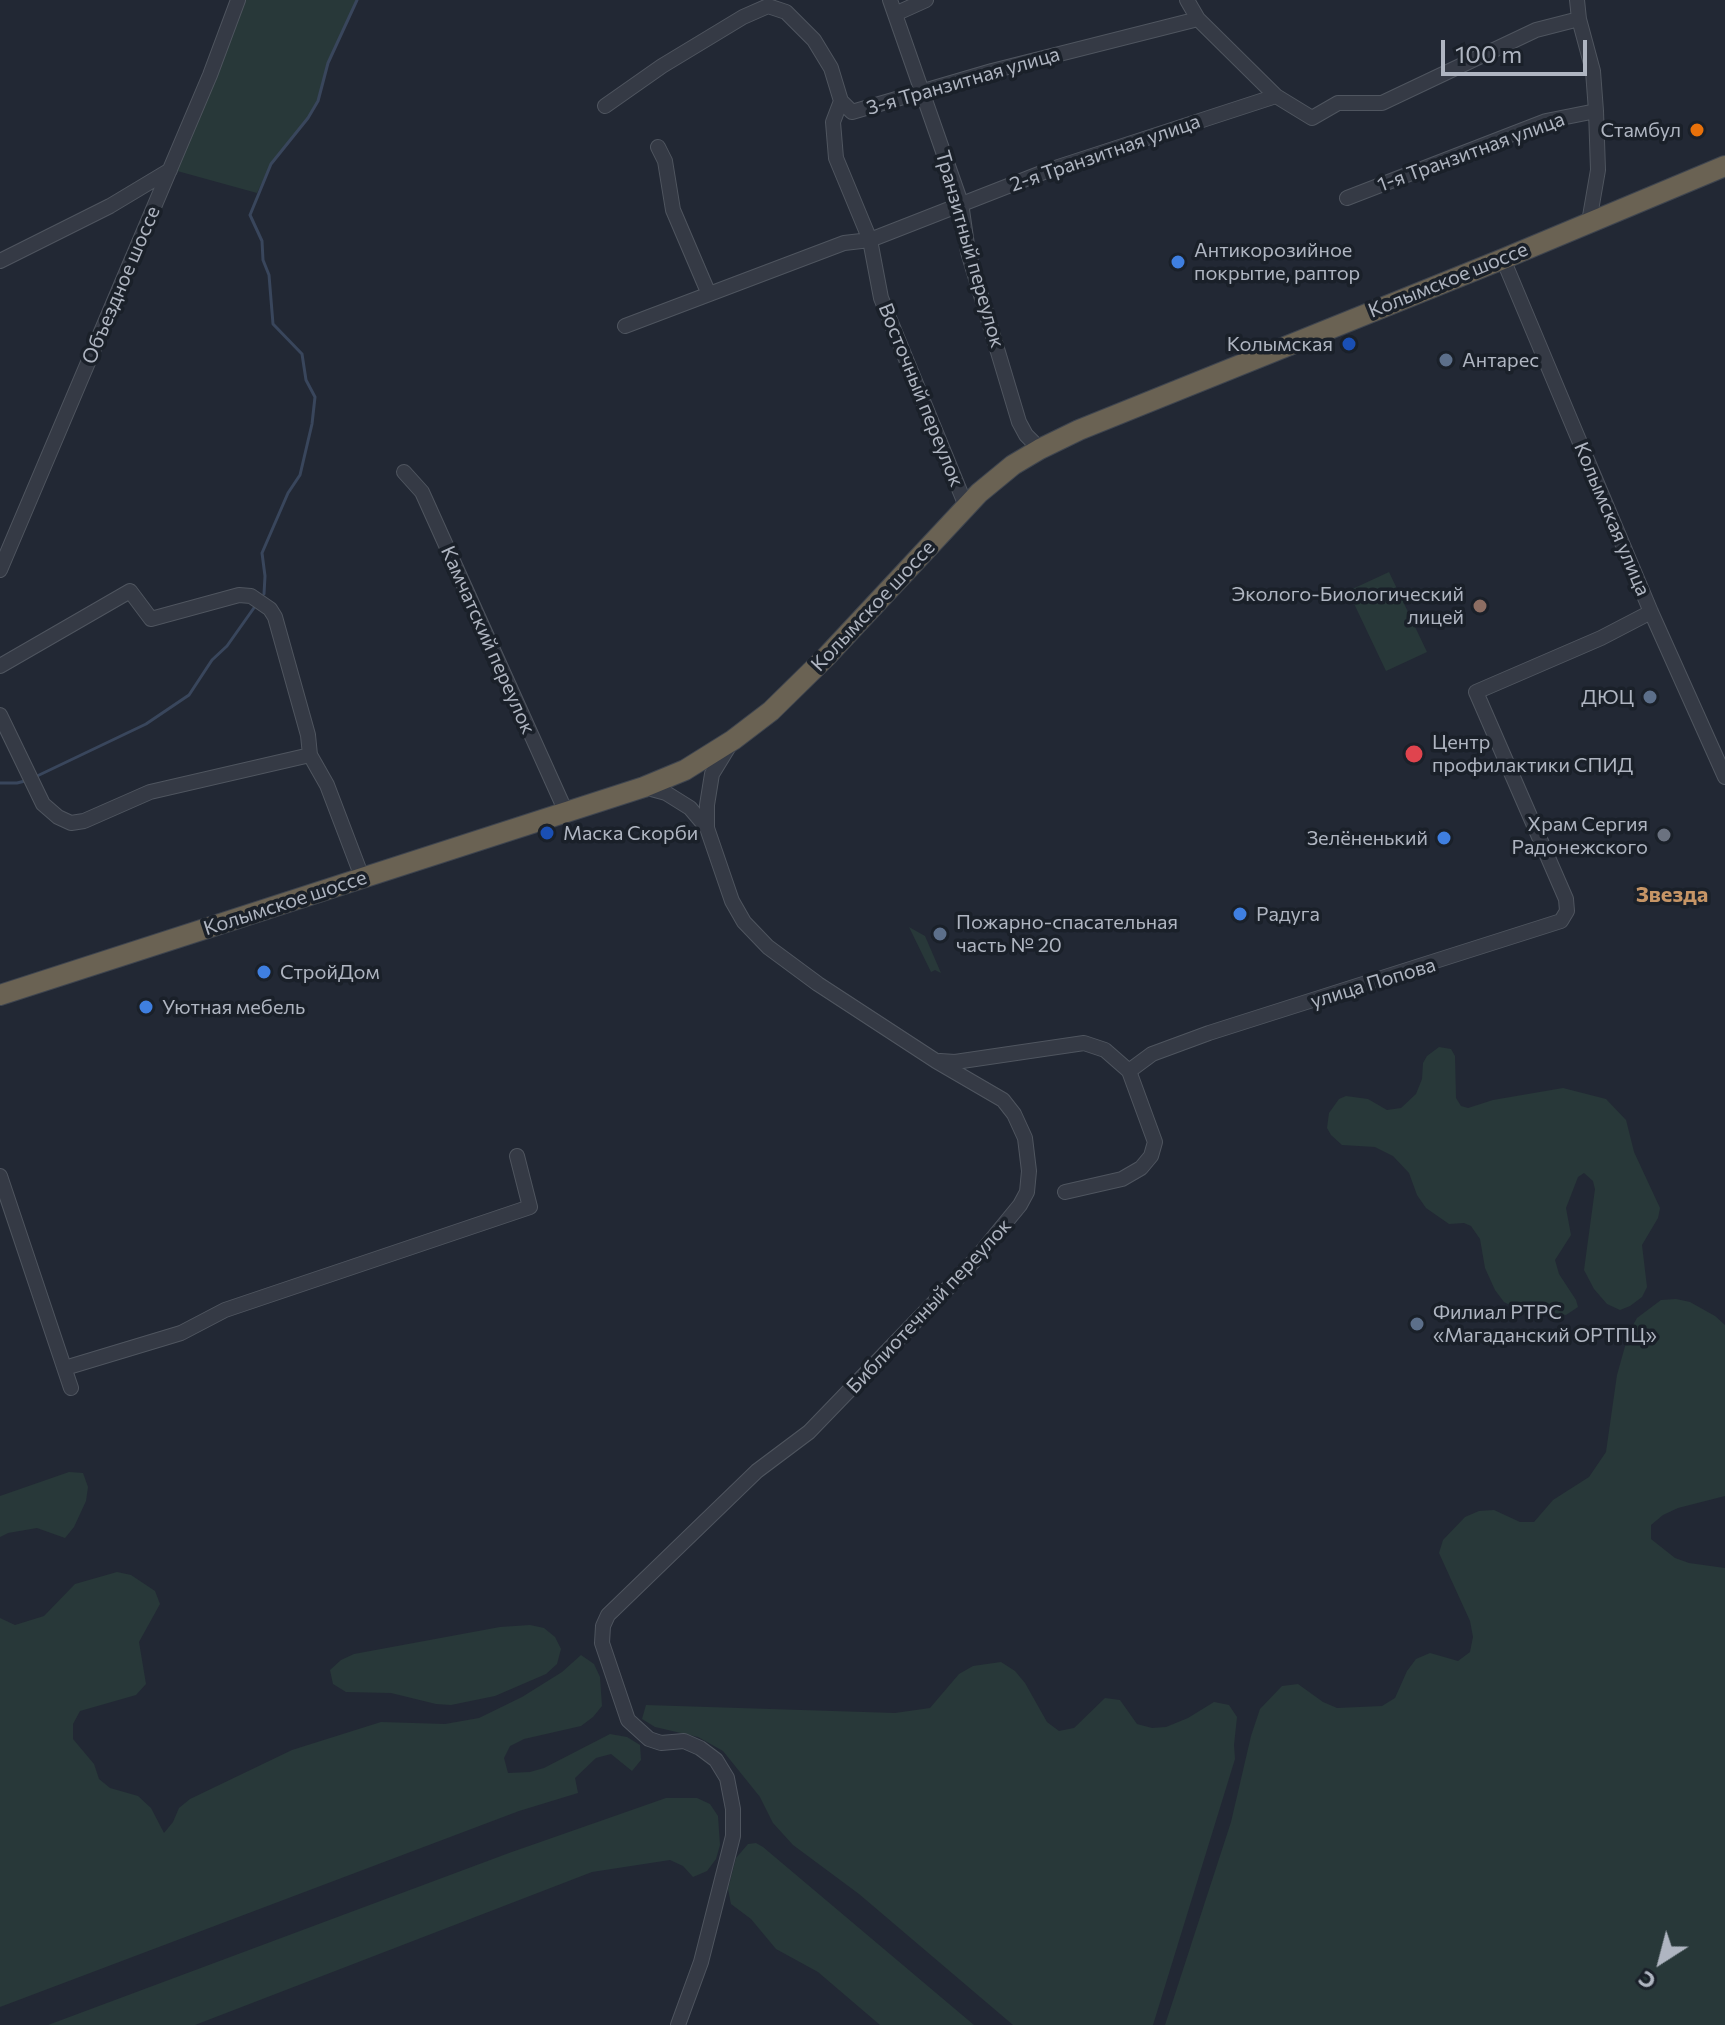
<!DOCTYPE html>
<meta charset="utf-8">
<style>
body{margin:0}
#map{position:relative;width:1725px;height:2025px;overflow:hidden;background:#222834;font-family:Commissioner,sans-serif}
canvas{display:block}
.north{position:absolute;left:1621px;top:1921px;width:80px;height:80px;-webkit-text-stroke:6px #1a2029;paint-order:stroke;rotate:216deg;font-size:22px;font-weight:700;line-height:32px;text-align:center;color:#afb5c1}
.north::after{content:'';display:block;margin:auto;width:28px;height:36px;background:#afb5c1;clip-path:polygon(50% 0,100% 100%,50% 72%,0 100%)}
.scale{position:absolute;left:1441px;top:40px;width:146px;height:36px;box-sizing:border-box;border:4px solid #afb5c1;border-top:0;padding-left:10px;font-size:24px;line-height:28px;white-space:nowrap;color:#afb5c1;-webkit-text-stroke:6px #1a2029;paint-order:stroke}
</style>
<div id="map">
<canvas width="1725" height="2025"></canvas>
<div class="north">С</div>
<div class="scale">100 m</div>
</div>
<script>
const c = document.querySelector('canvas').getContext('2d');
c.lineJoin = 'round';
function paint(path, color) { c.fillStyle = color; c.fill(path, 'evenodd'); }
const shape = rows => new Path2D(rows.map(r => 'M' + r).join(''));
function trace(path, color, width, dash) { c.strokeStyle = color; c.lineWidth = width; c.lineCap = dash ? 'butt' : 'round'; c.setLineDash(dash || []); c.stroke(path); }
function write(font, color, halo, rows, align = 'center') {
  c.font = font + ' Commissioner,sans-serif'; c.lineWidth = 7; c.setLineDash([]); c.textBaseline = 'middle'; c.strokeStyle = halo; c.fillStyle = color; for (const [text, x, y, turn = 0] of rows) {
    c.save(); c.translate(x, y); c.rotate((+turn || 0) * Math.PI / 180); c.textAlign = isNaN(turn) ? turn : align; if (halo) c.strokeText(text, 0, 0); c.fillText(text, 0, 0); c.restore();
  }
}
const green = shape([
 [238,0,357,0,328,63,318,101,308,118,271,164,257,193,170,169],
 [1389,572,1427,652,1386,671,1348,591],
 [909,927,925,936,941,973,935,970,931,972],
 [1439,1047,1451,1049,1455,1056,1456,1098,1461,1106,1468,1108,1493,1100,1563,1088,1606,1099,1626,1120,1634,1152,1660,1208,1658,1218,1642,1245,1647,1287,1642,1297,1630,1306,1620,1310,1607,1304,1594,1289,1584,1270,1595,1189,1593,1181,1584,1173,1578,1177,1566,1208,1571,1235,1555,1260,1559,1274,1576,1300,1578,1307,1566,1315,1541,1310,1519,1310,1504,1302,1495,1290,1485,1268,1480,1239,1471,1226,1464,1223,1449,1224,1426,1208,1417,1195,1409,1173,1393,1156,1375,1147,1342,1145,1331,1135,1327,1128,1329,1113,1339,1099,1346,1096,1368,1099,1387,1110,1401,1108,1416,1094,1422,1079,1423,1063,1427,1056],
 [1676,1299,1690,1302,1715,1316,1725,1325,1725,1496,1678,1508,1663,1515,1651,1525,1651,1539,1675,1558,1689,1563,1725,1568,1725,2025,1165,2025,1231,1822,1251,1736,1260,1709,1282,1686,1298,1684,1323,1702,1337,1708,1382,1706,1395,1698,1407,1671,1416,1659,1430,1653,1458,1661,1470,1652,1473,1637,1470,1621,1439,1553,1443,1540,1465,1517,1479,1511,1494,1510,1520,1522,1534,1522,1553,1500,1589,1477,1606,1452,1617,1375,1629,1332,1637,1318,1661,1300],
 [69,1472,83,1473,88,1487,86,1501,74,1527,65,1538,37,1528,8,1533,0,1537,0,1496],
 [117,1572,131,1575,155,1591,160,1604,139,1642,146,1684,136,1695,80,1711,73,1724,73,1739,94,1764,99,1779,110,1788,138,1796,151,1808,164,1833,173,1822,179,1808,190,1799,292,1750,381,1722,445,1724,479,1718,522,1697,562,1672,581,1655,594,1664,600,1677,602,1706,593,1717,581,1726,524,1739,510,1746,504,1758,508,1773,530,1772,544,1768,610,1734,627,1737,640,1745,641,1760,632,1771,611,1754,596,1758,575,1778,578,1793,519,1811,0,2007,0,1618,15,1625,44,1616,75,1584],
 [530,1625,544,1628,555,1637,561,1649,557,1664,546,1674,495,1696,451,1705,436,1704,391,1693,346,1692,333,1684,330,1670,341,1660,354,1654,500,1627],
 [1001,1662,1015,1671,1025,1683,1047,1722,1059,1731,1074,1728,1105,1698,1120,1700,1137,1724,1152,1728,1166,1727,1188,1718,1214,1702,1229,1705,1237,1717,1234,1745,1235,1759,1153,2025,1013,2025,859,1894,793,1845,773,1823,760,1797,723,1751,698,1737,655,1727,642,1719,646,1705,895,1713,930,1708,959,1674,973,1666],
 [666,1798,697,1798,710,1804,718,1816,720,1845,716,1859,707,1871,693,1877,683,1866,670,1860,592,1872,195,2025,48,2025,509,1853],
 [756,1843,763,1847,974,2025,880,2025,818,1972,776,1949,751,1919,731,1904,728,1889,736,1858,748,1844]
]);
const stream = shape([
 [264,594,265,576,262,553,288,493,300,475,312,424,315,397,306,380,302,354,273,324,269,275,263,260,262,241,250,215,271,164,308,118,318,101,328,63,357,0],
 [35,777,146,724,189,695,212,660,227,646,256,605],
 [0,783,17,783,25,781]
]);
const minor = shape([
 [890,0,961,203,968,252,1019,422,1026,435,1040,449],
 [1187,0,1198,19],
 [1577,0,1579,19,1593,71,1596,111,1598,170,1589,222],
 [895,14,926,0],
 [841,101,833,122,836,158,870,240,881,298,966,506],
 [605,106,662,66,743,17,768,6,786,12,814,40,831,68,841,101,852,112,992,71,1198,19,1276,96],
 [658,147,665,161,673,210,708,292],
 [1347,198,1546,121,1596,111],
 [1503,259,1651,612,1725,777],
 [0,261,110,206,170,170],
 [625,326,844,243,870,240,1049,170,1276,96,1312,118,1338,103,1382,103,1536,30,1579,19],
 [404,472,422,492,566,812],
 [0,570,210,75,238,0],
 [0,666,130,591,151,619,239,595,251,596,270,609,275,617,308,735,310,755],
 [0,715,43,804,58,817,71,823,84,821,150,792,310,755,327,785,362,877],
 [644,787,666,793,690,808,707,828],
 [940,1061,955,1062,1084,1043,1105,1050,1129,1071,1155,1142,1151,1156,1141,1168,1122,1179,1065,1192],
 [1129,1071,1152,1054,1209,1033,1561,921,1567,911,1566,899,1476,692,1601,638,1651,612],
 [0,1176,71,1388],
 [65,1368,181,1333,225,1310,530,1207,517,1156],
 [678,2025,701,1962,733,1836,733,1809,727,1778,716,1760,700,1748,684,1741,661,1743,649,1739,628,1720,602,1643,603,1626,608,1615,757,1471,809,1432,974,1261,1020,1205,1027,1192,1029,1171,1025,1138,1014,1114,1003,1100,936,1061,818,984,768,947,744,922,732,901,707,828,707,805,712,774,731,743]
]);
const highway = shape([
 [0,995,644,787,685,770,733,740,771,711,826,657,979,493,1013,465,1040,449,1079,430,1503,259,1725,166]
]);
const markers = [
 [1697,130,8,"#e8710a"],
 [1178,262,8,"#3f7fe0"],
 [1349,344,8,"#1a4fb4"],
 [1446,360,8,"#5c6f8a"],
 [1480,606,8,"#8d6e63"],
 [1650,697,8,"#5c6f8a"],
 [1414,754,10,"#e0444e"],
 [547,833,8,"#1a4fb4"],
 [1664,835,8,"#6b7280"],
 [1444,838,8,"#3f7fe0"],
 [1240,914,8,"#3f7fe0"],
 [940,934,8,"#5c6f8a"],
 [264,972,8,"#3f7fe0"],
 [146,1007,8,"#3f7fe0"],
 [1417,1324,8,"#5c6f8a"]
];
const streetNames = [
 ["3-я Транзитная улица",963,81,-16],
 ["1-я Транзитная улица",1471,152,-20],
 ["2-я Транзитная улица",1105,153,-19],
 ["Транзитный переулок",970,249,74],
 ["Колымское шоссе",1448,280,-22],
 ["Объездное шоссе",121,285,-67],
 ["Восточный переулок",921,395,68],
 ["Колымская улица",1612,519,67],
 ["Колымское шоссе",873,606,-47],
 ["Камчатский переулок",488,640,66],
 ["Колымское шоссе",285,903,-18],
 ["улица Попова",1373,983,-17],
 ["Библиотечный переулок",929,1306,-47]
];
const poiNames = [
 ["Стамбул",1681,130,"right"],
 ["Антикорозийное",1194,250],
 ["покрытие, раптор",1194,273],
 ["Колымская",1333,344,"right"],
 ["Антарес",1462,360],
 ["Эколого-Биологический",1464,594,"right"],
 ["лицей",1464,617,"right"],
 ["ДЮЦ",1634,697,"right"],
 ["Центр",1432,742],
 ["профилактики СПИД",1432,765],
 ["Храм Сергия",1648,824,"right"],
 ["Радонежского",1648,847,"right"],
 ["Маска Скорби",563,833],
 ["Зелёненький",1428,838,"right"],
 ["Радуга",1256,914],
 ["Пожарно-спасательная",956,922],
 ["часть № 20",956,945],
 ["СтройДом",280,972],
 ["Уютная мебель",162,1007],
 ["Филиал РТРС",1433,1312],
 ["«Магаданский ОРТПЦ»",1433,1335]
];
const neighbourhoodNames = [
 ["Звезда",1672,895]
];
paint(green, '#283839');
trace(stream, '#39465c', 3);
trace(minor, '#4f555f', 16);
trace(highway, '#3f454f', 22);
trace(minor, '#353a45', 14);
trace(highway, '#6a6253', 20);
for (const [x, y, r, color] of markers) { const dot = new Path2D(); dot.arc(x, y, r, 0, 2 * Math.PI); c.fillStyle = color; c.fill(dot); trace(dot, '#1a2029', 3); }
write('20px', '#afb5c1', '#1a2029', streetNames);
write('20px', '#afb5c1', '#1a2029', poiNames, 'left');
write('bold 22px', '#c69566', '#1a2029', neighbourhoodNames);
</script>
